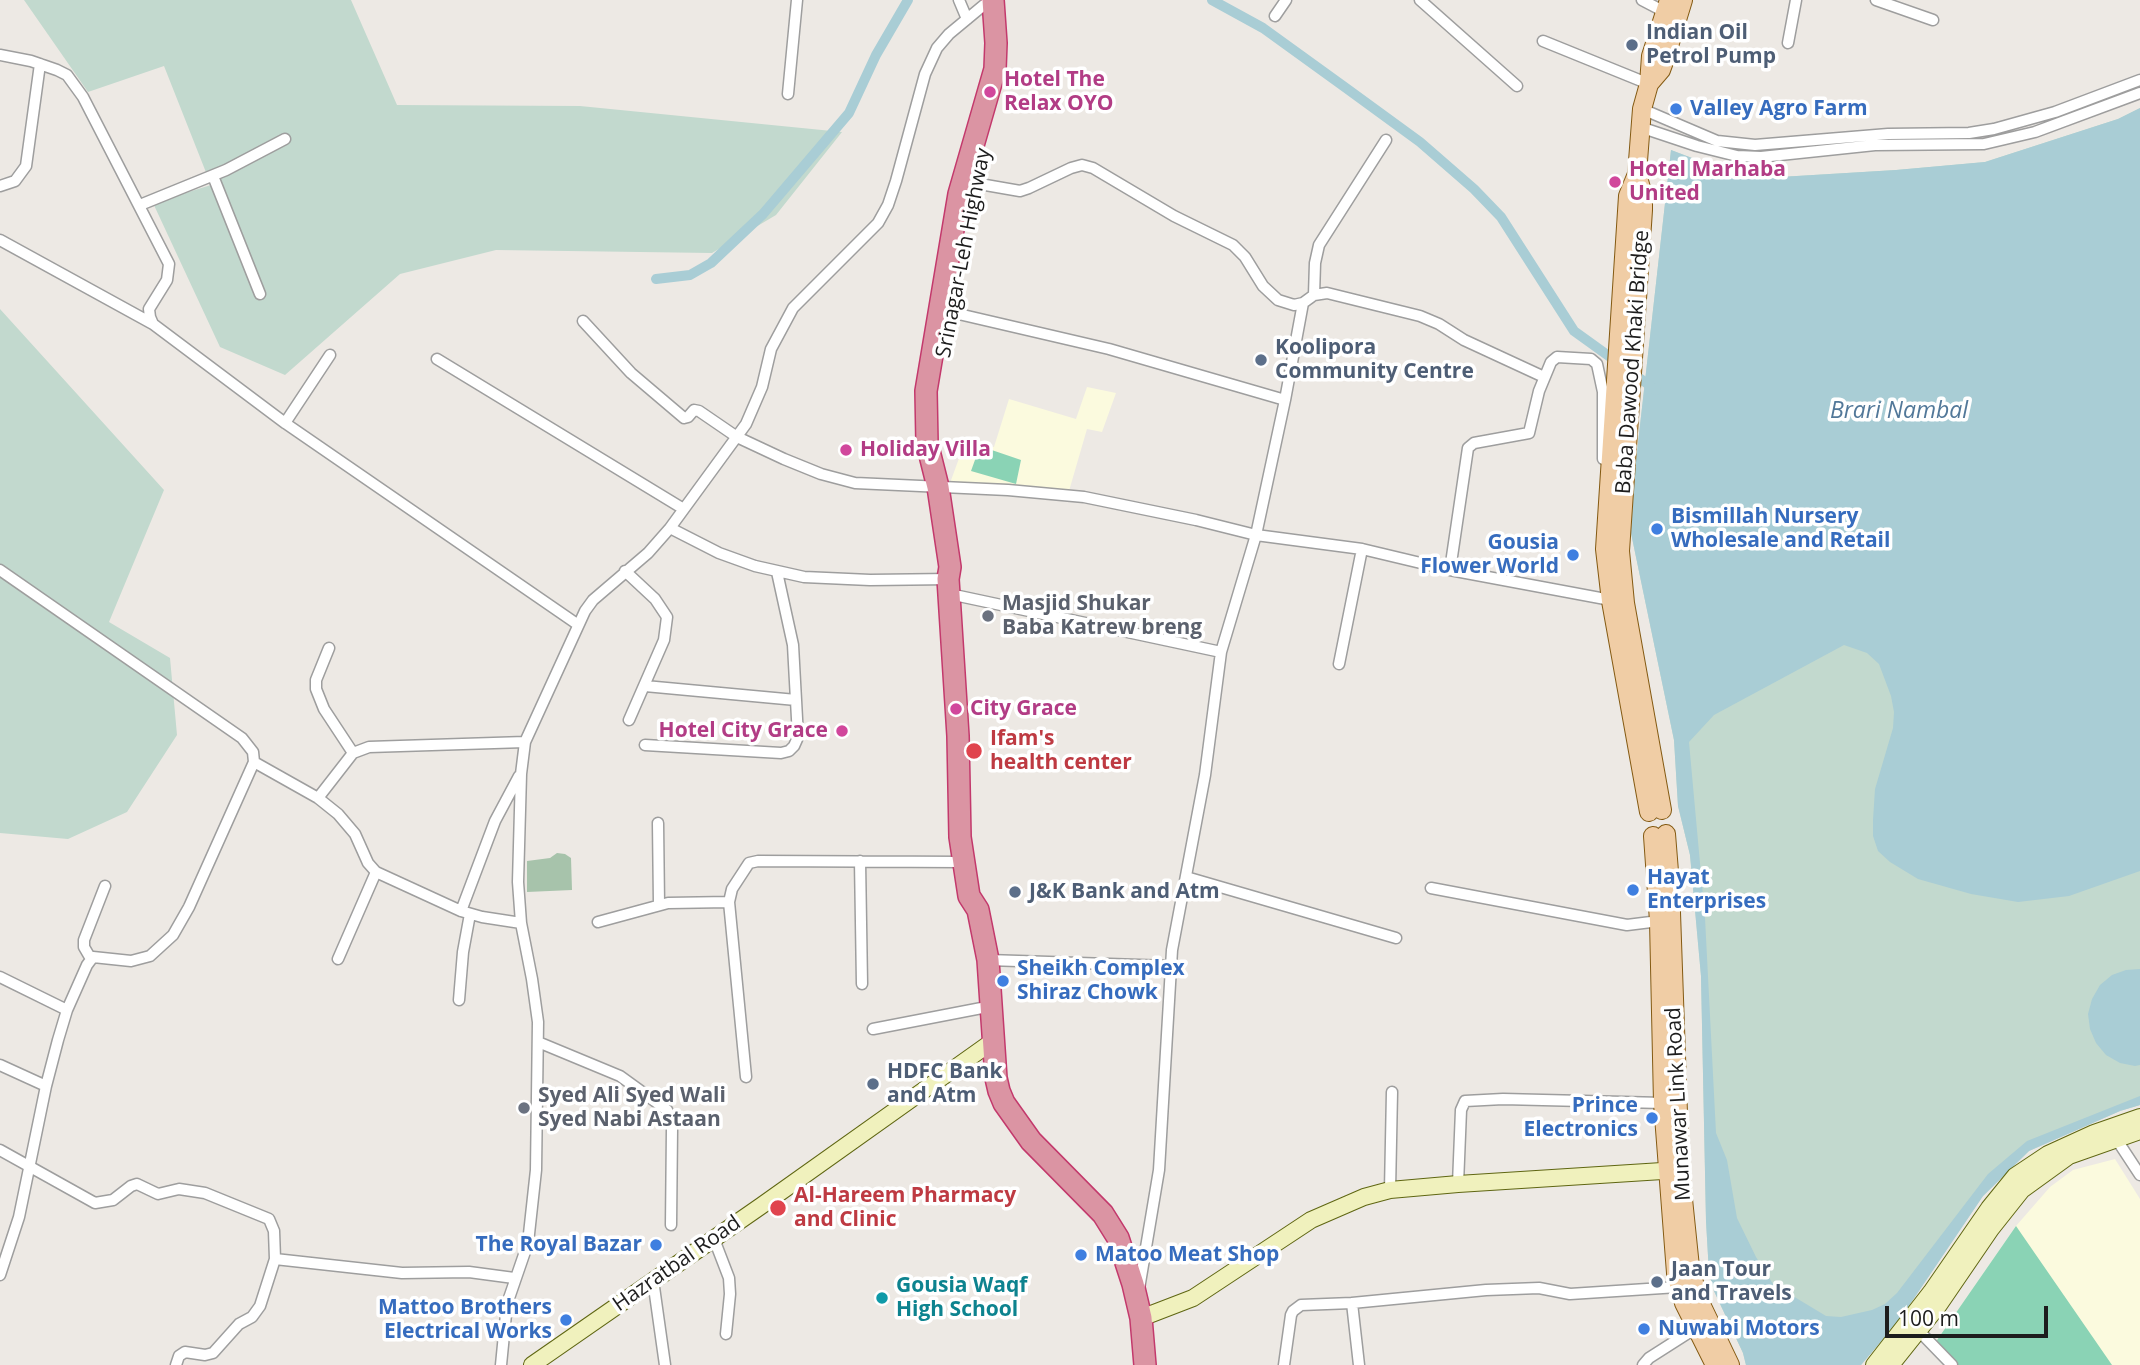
<!DOCTYPE html>
<style>
body{margin:0}
#map{position:relative;width:2140px;height:1365px;overflow:hidden;background:#ede9e4;font-family:"Open Sans",sans-serif}
canvas{display:block}
.scale{position:absolute;left:1885px;top:1306px;width:163px;height:32px;box-sizing:border-box;border:4px solid #1d1d1d;border-top:0;padding-left:9px;font-size:21px;line-height:24px;white-space:nowrap;color:#1d1d1d;-webkit-text-stroke:5px #fff;paint-order:stroke}
</style>
<div id="map">
<canvas width="2140" height="1365"></canvas>
<div class="scale">100 m</div>
</div>
<script>
const c = document.querySelector('canvas').getContext('2d');
c.lineJoin = 'round';
function paint(path, color) { c.fillStyle = color; c.fill(path, 'evenodd'); }
const shape = rows => new Path2D(rows.map(r => 'M' + r).join(''));
function trace(path, color, width, dash) { c.strokeStyle = color; c.lineWidth = width; c.lineCap = dash ? 'butt' : 'round'; c.setLineDash(dash || []); c.stroke(path); }
function write(font, color, halo, rows, align = 'center') {
  c.font = font + ' "Open Sans",sans-serif'; c.lineWidth = 7; c.setLineDash([]); c.textBaseline = 'middle'; c.strokeStyle = halo; c.fillStyle = color; for (const [text, x, y, turn = 0] of rows) {
    c.save(); c.translate(x, y); c.rotate((+turn || 0) * Math.PI / 180); c.textAlign = isNaN(turn) ? turn : align; if (halo) c.strokeText(text, 0, 0); c.fillText(text, 0, 0); c.restore();
  }
}
const education = shape([
 [1087,387,1116,393,1102,432,1087,429,1069,491,950,483,965,442,994,447,1009,399,1076,419],
 [2115,1159,2140,1199,2140,1365,1957,1365,1935,1343,2016,1226,2050,1187,2073,1170]
]);
const wetland = shape([
 [24,0,351,0,397,105,580,106,842,132,776,215,712,253,496,250,400,274,285,375,220,347,153,203,211,185,164,66,88,92],
 [2140,108,2140,1105,2120,1111,2029,1151,1983,1196,1900,1319,1861,1365,1746,1365,1743,1353,1714,1291,1709,1273,1706,1221,1701,976,1690,855,1678,806,1674,740,1631,533,1636,461,1671,150,1747,179,1896,170,1985,162,2118,119],
 [0,309,164,490,109,622,170,658,177,735,127,812,68,839,0,833]
]);
const cemetery = shape([
 [557,853,565,854,571,858,572,890,527,892,527,861,550,858]
]);
const pitch = shape([
 [980,446,1021,460,1016,484,971,471],
 [2016,1226,2112,1365,1957,1365,1935,1343]
]);
const water = shape([
 [2140,108,2140,871,2069,896,2018,902,1971,894,1918,879,1890,862,1878,851,1873,836,1873,820,1875,789,1893,728,1894,712,1891,696,1879,664,1867,653,1844,645,1714,715,1689,742,1705,918,1716,1133,1727,1160,1737,1218,1756,1257,1773,1284,1826,1316,1841,1317,1872,1310,1885,1304,1897,1293,1988,1174,2027,1141,2140,1096,2140,1105,2120,1111,2029,1151,1983,1196,1900,1319,1861,1365,1746,1365,1743,1353,1714,1291,1709,1273,1706,1221,1701,976,1690,855,1678,806,1674,740,1631,533,1636,461,1671,150,1747,179,1896,170,1985,162,2118,119],
 [2140,969,2140,1065,2135,1066,2120,1063,2106,1055,2096,1043,2090,1029,2088,1014,2092,999,2100,985,2112,975,2126,970]
]);
const canal = shape([
 [1212,0,1263,28,1346,88,1420,142,1474,189,1501,217,1574,331,1656,390],
 [656,279,690,275,711,263,763,214,849,113,876,55,908,0]
]);
const street = shape([
 [959,0,967,19],
 [1420,0,1517,86],
 [1642,0,1665,12],
 [1876,0,1933,20],
 [1275,16,1286,0],
 [1543,41,1649,84],
 [1788,43,1796,0],
 [0,55,31,61,57,70,67,75,83,97,169,264,167,280,149,309,150,317,153,324,285,423,577,624],
 [788,94,797,0],
 [1642,109,1717,141,1755,145,1888,134,1969,133,1994,129,2055,112,2140,80],
 [1640,127,1697,146,1737,156,1761,157,1875,145,1984,144,2035,132,2140,93],
 [213,176,260,294],
 [974,183,1020,191,1029,188,1071,168,1082,165,1093,168,1174,216,1233,245,1245,257,1263,286,1278,300,1294,305,1303,303,1314,295,1327,293,1420,316,1439,324,1464,340,1544,377],
 [0,186,15,181,26,166,40,64],
 [140,205,226,170,285,139],
 [0,240,153,324],
 [1314,295,1315,263,1319,245,1386,140],
 [950,312,1109,349,1285,400],
 [583,321,631,373,684,418,688,417,694,410,699,411,737,437,784,459,821,474,855,483,1008,490,1084,497,1196,520,1256,535,1362,549,1450,570,1616,601],
 [437,359,682,508],
 [285,423,330,355],
 [670,528,719,553,755,566,804,577,870,580,951,579],
 [0,570,242,738,253,752,254,762],
 [1450,570,1468,448,1474,443,1529,433,1539,391,1551,362,1557,357,1591,359,1597,364,1603,392,1603,459],
 [625,571,655,599,667,617,664,640,629,720],
 [959,596,1221,652],
 [329,648,316,680,316,689,324,709,353,753],
 [1339,664,1362,549],
 [645,686,796,700],
 [645,745,781,753,789,751,794,746,798,737,793,645,777,572],
 [254,762,318,798,338,814,355,834,368,863,376,872,461,911,482,917,521,923],
 [318,798,353,753,369,747,525,742],
 [658,823,659,904],
 [860,861,862,984],
 [1186,877,1396,938],
 [1431,888,1627,925,1659,921],
 [461,911,495,821,519,776],
 [598,922,668,903,729,902],
 [91,959,84,947,84,940,105,886],
 [338,959,376,872],
 [988,960,1170,966],
 [0,977,67,1010],
 [459,1000,463,952,470,914],
 [873,1029,992,1006],
 [538,1042,620,1076,667,1110,671,1118,672,1129,671,1225],
 [0,1065,46,1086],
 [746,1077,729,902,732,889,749,863,758,861,963,862],
 [2115,1137,2140,1175],
 [0,1150,95,1203,113,1200,131,1186,137,1184,158,1194,179,1189,205,1193,269,1219,274,1231,275,1259,260,1306,252,1317,239,1324,213,1353,205,1355,185,1352,179,1356,176,1365],
 [1458,1184,1461,1110,1465,1101,1503,1099,1663,1103],
 [1390,1190,1392,1092],
 [714,1239,729,1278,730,1294,726,1334],
 [275,1259,402,1273,469,1272,514,1278],
 [0,1275,19,1217,46,1086,58,1040,67,1010,87,965,93,957,131,961,150,956,173,935,189,907,254,762],
 [653,1280,665,1365],
 [1139,1289,1159,1170,1172,950,1205,775,1221,652,1256,535,1285,400,1303,303],
 [1352,1303,1359,1365],
 [1919,1331,1952,1365],
 [501,1365,507,1304,528,1243,536,1170,538,1022,532,979,521,923,518,882,521,774,525,742,585,611,593,600,648,553,670,528,746,424,762,387,771,349,793,308,878,223,888,205,896,181,925,74,937,48,949,34,990,0],
 [1284,1365,1291,1315,1293,1311,1301,1305,1352,1303,1486,1290,1539,1288,1570,1294,1678,1287],
 [1643,1365,1649,1358,1696,1328]
]);
const secondary = shape([
 [1141,1318,1193,1298,1311,1220,1364,1197,1390,1190,1458,1184,1678,1170],
 [532,1365,761,1206,993,1041],
 [1874,1365,1931,1292,1989,1208,2015,1176,2048,1154,2094,1133,2140,1117],
 [1891,1365,1939,1305,1991,1229,2022,1190,2069,1156,2140,1131]
]);
const primary = shape([
 [1649,84,1661,70,1665,59,1683,0],
 [1637,174,1643,195,1643,210,1620,551,1625,603,1662,810],
 [1649,812,1611,601,1605,549,1628,196,1637,174,1642,109,1649,84,1651,56,1669,0],
 [1666,834,1670,884,1680,1170,1690,1267,1698,1298,1730,1365],
 [1653,836,1659,921,1663,1103,1676,1273,1684,1303,1715,1365]
]);
const highway = shape([
 [993,0,996,43,995,69,959,194,926,391,927,443,938,487,950,567,948,579,958,736,960,837,969,896,978,910,988,960,996,1078,999,1091,1004,1103,1031,1141,1103,1214,1118,1238,1133,1284,1141,1318,1145,1365]
]);
const markers = [
 [1632,45,7,"#5c6f8a"],
 [990,92,7,"#d1479c"],
 [1676,109,7,"#3f7fe0"],
 [1615,182,7,"#d1479c"],
 [1261,360,7,"#5c6f8a"],
 [846,450,7,"#d1479c"],
 [1657,529,7,"#3f7fe0"],
 [1573,555,7,"#3f7fe0"],
 [988,616,7,"#6b7280"],
 [956,709,7,"#d1479c"],
 [842,731,7,"#d1479c"],
 [974,751,9,"#e0444e"],
 [1633,890,7,"#3f7fe0"],
 [1015,892,7,"#5c6f8a"],
 [1003,981,7,"#3f7fe0"],
 [873,1084,7,"#5c6f8a"],
 [524,1108,7,"#6b7280"],
 [1652,1118,7,"#3f7fe0"],
 [778,1208,9,"#e0444e"],
 [656,1245,7,"#3f7fe0"],
 [1081,1255,7,"#3f7fe0"],
 [1657,1282,7,"#5c6f8a"],
 [882,1298,7,"#0f9aa8"],
 [566,1320,7,"#3f7fe0"],
 [1644,1329,7,"#3f7fe0"]
];
const serviceNames = [
 ["Indian Oil",1646,33],
 ["Petrol Pump",1646,57],
 ["Koolipora",1275,348],
 ["Community Centre",1275,372],
 ["J&K Bank and Atm",1029,892],
 ["HDFC Bank",887,1072],
 ["and Atm",887,1096],
 ["Jaan Tour",1671,1270],
 ["and Travels",1671,1294]
];
const hotelNames = [
 ["Hotel The",1004,80],
 ["Relax OYO",1004,104],
 ["Hotel Marhaba",1629,170],
 ["United",1629,194],
 ["Holiday Villa",860,450],
 ["City Grace",970,709],
 ["Hotel City Grace",828,731,"right"]
];
const shopNames = [
 ["Valley Agro Farm",1690,109],
 ["Bismillah Nursery",1671,517],
 ["Wholesale and Retail",1671,541],
 ["Gousia",1559,543,"right"],
 ["Flower World",1559,567,"right"],
 ["Hayat",1647,878],
 ["Enterprises",1647,902],
 ["Sheikh Complex",1017,969],
 ["Shiraz Chowk",1017,993],
 ["Prince",1638,1106,"right"],
 ["Electronics",1638,1130,"right"],
 ["The Royal Bazar",642,1245,"right"],
 ["Matoo Meat Shop",1095,1255],
 ["Mattoo Brothers",552,1308,"right"],
 ["Electrical Works",552,1332,"right"],
 ["Nuwabi Motors",1658,1329]
];
const streetNames = [
 ["Srinagar-Leh Highway",964,253,-79],
 ["Baba Dawood Khaki Bridge",1633,362,-86],
 ["Munawar Link Road",1679,1104,-93],
 ["Hazratbal Road",677,1264,-35]
];
const worshipNames = [
 ["Masjid Shukar",1002,604],
 ["Baba Katrew breng",1002,628],
 ["Syed Ali Syed Wali",538,1096],
 ["Syed Nabi Astaan",538,1120]
];
const healthNames = [
 ["Ifam's",990,739],
 ["health center",990,763],
 ["Al-Hareem Pharmacy",794,1196],
 ["and Clinic",794,1220]
];
const cultureNames = [
 ["Gousia Waqf",896,1286],
 ["High School",896,1310]
];
const waterNames = [
 ["Brari Nambal",1899,411]
];
paint(education, '#fbfade');
paint(wetland, '#c2d9ce');
paint(cemetery, '#a7c3ab');
paint(pitch, '#8ad3b5');
paint(water, '#a9cdd5');
trace(canal, '#a9cdd5', 10);
trace(street, '#9e9e9e', 13);
trace(secondary, '#5f6612', 18);
trace(primary, '#845a12', 20);
trace(highway, '#c3396c', 24);
trace(street, '#fff', 10);
trace(secondary, '#f0f1bd', 16);
trace(primary, '#f0cda5', 18);
trace(highway, '#db94a3', 21);
for (const [x, y, r, color] of markers) { const dot = new Path2D(); dot.arc(x, y, r, 0, 2 * Math.PI); c.fillStyle = color; c.fill(dot); trace(dot, '#fff', 2.5); }
write('bold 21px', '#4e5e75', '#fff', serviceNames, 'left');
write('bold 21px', '#b23c85', '#fff', hotelNames, 'left');
write('bold 21px', '#366cbe', '#fff', shopNames, 'left');
write('21px', '#1d1d1d', '#fff', streetNames);
write('bold 21px', '#5b616d', '#fff', worshipNames, 'left');
write('bold 21px', '#be3a42', '#fff', healthNames, 'left');
write('bold 21px', '#0d838f', '#fff', cultureNames, 'left');
write('italic 23px', '#527899', '#fff', waterNames);
</script>
